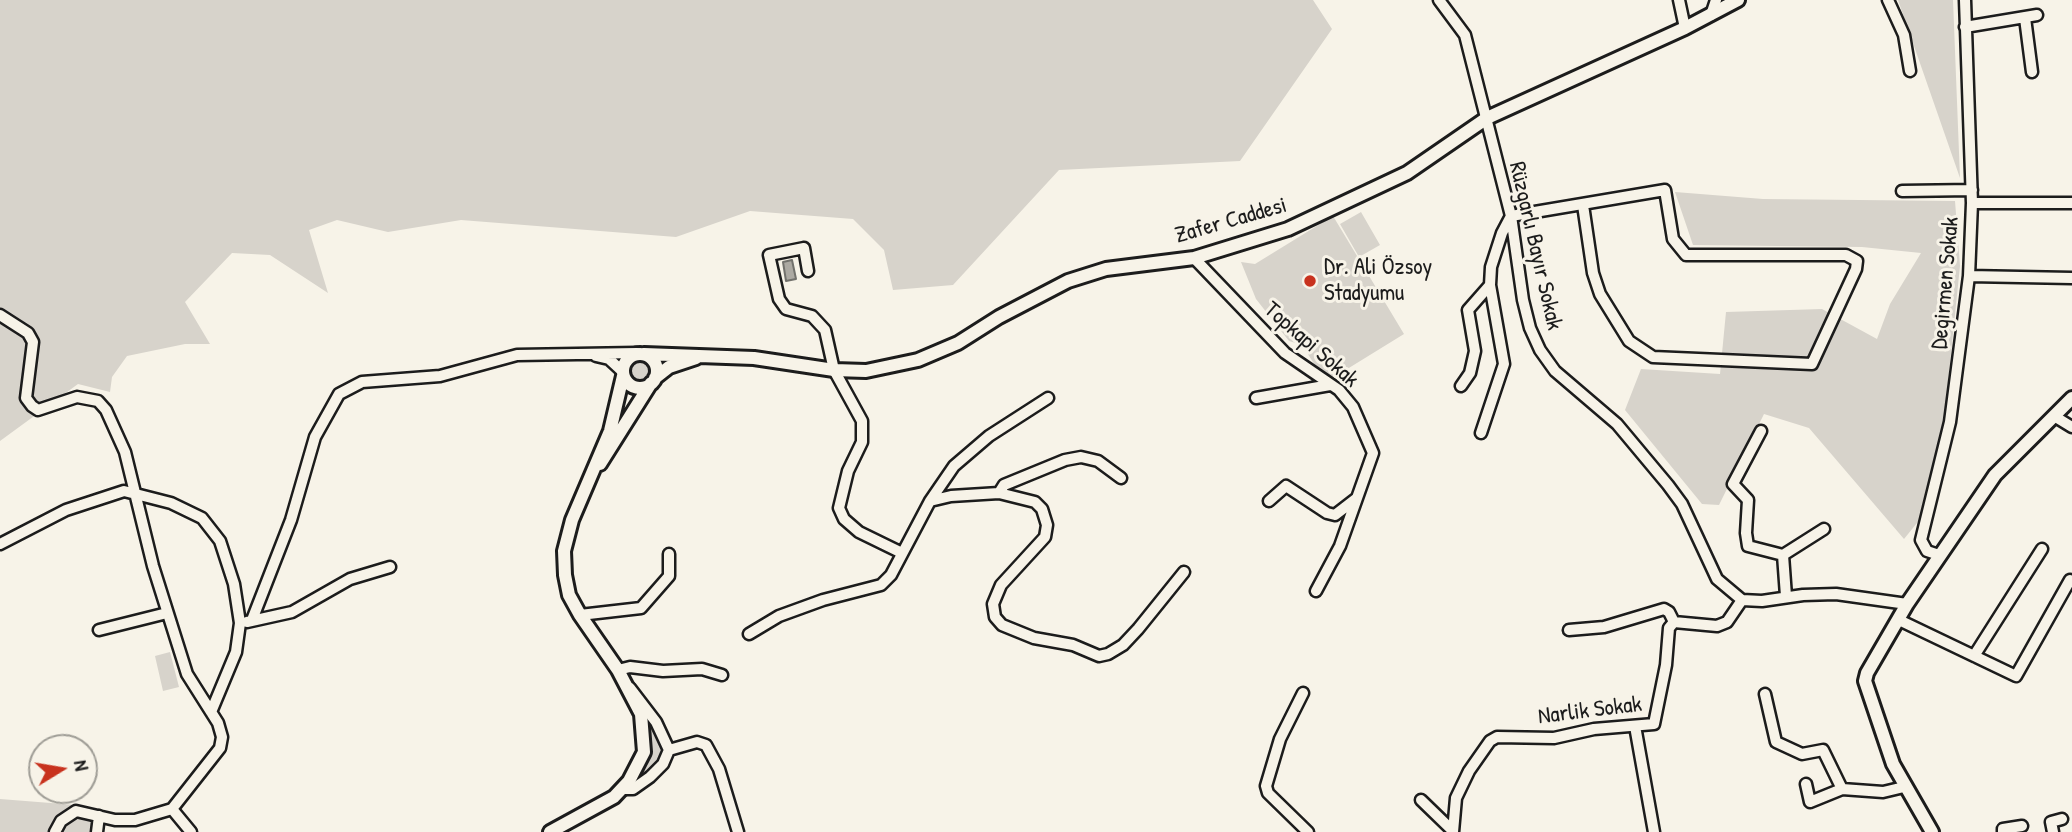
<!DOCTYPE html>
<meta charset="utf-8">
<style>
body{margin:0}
#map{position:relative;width:2072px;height:832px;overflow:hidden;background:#f7f3e8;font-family:"Patrick Hand",sans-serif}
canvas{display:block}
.north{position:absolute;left:28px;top:734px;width:70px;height:70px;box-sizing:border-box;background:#f7f3e8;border:2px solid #9f9d96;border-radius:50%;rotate:79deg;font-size:19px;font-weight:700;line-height:28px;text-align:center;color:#1c1c1c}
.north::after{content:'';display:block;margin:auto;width:24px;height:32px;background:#c8321e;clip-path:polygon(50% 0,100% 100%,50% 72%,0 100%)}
</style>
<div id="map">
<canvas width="2072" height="832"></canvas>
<div class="north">N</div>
</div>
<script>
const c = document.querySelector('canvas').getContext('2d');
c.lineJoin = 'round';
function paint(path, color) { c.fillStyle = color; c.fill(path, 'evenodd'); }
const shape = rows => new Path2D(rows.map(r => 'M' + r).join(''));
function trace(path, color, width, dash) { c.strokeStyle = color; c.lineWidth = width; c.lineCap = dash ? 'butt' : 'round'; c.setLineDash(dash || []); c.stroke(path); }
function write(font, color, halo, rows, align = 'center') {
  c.font = font + ' "Patrick Hand",sans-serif'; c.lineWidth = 6; c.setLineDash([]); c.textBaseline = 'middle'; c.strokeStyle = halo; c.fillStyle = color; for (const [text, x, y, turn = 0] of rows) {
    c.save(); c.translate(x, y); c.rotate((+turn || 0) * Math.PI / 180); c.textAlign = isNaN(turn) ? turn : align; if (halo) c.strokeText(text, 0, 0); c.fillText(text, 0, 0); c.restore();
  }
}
const green = shape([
 [0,0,1313,0,1332,29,1240,161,1059,170,953,285,893,290,884,250,853,219,750,211,676,237,461,220,388,232,337,220,309,230,328,293,270,255,232,253,185,302,210,344,185,344,127,356,112,377,110,392,78,384,0,441],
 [1898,0,1953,0,1960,178],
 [1675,192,1763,199,1955,201,1960,266,1944,421,1926,507,1921,518,1904,539,1809,428,1764,414,1719,505,1702,504,1625,410,1641,369,1720,374,1726,312,1822,309,1877,339,1890,304,1921,253,1862,247,1693,245],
 [1361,212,1380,245,1359,257,1340,224],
 [1333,216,1404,334,1331,379,1322,376,1302,345,1289,341,1256,299,1241,262,1255,264],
 '627 370a13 13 0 1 1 26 0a13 13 0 1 1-26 0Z',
 [170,652,179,687,163,691,155,656],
 [646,711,666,752,662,761,633,785,645,767,651,746],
 [0,799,76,805,95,824,93,832,0,832]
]);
const water = shape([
 [792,260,796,279,786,281,783,262,792,260]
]);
const minor = shape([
 [1439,0,1465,35,1511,216,1523,300,1530,328,1540,350,1555,371,1617,424,1668,485,1682,504,1717,579,1742,600],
 [1679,0,1685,28],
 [1888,0,1904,35,1910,71],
 [1711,15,1716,0],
 [2025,18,2032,72],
 [1965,27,2037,15],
 [1902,191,1972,190],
 [1972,203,2072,203],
 [1194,258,1285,353,1339,390,1353,407,1373,453,1340,546,1316,591],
 [808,271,804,248,769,255,779,299,786,309,812,316,825,330,834,370,862,421,862,442,848,471,839,508,844,519,859,532,902,553],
 [1969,276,2072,278],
 [0,315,28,333,33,342,26,398,32,406,38,410,77,397,98,401,106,410,125,452,153,566,187,674,218,723,222,737,220,748,172,809],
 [596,356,609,359,622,371],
 [1461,386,1470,373,1475,351,1468,310,1490,285],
 [1256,398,1330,385],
 [2054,416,2072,427],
 [1761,431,1733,484,1748,500,1746,533,1748,546,1783,555,1824,529],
 [1481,433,1504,364,1490,285,1491,267,1502,233,1511,216,1665,190,1673,239,1686,255,1846,255,1857,261,1856,269,1812,364,1653,357,1629,341,1600,294,1593,273,1583,205],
 [999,493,1004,485,1065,460,1081,457,1098,461,1121,478],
 [930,501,951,496,999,493,1035,502,1042,509,1047,525,1045,537,1001,585,993,604,995,617,1002,625,1034,638,1073,645,1099,656,1108,654,1123,645,1138,629,1184,572],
 [1269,501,1286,486,1327,513,1335,515,1357,498],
 [0,544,66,510,124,491,171,503,202,518,220,541,234,584,240,623,236,652,211,712],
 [1783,555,1786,596],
 [1939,555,1927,551,1921,540,1950,422,1969,276,1972,203,1965,0],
 [580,615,641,608,669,576,669,554],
 [252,620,291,520,315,437,339,394,362,382,440,376,517,355,637,353],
 [1899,620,2016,676,2070,580],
 [247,622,292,612,350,579,390,567],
 [99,630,167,613],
 [1569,630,1604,627,1664,609,1669,612,1674,622],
 [749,634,779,616,823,600,881,585,891,575,930,501,954,466,989,436,1048,398],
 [1974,656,2042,549],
 [618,670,630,667,663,671,702,669,722,675],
 [1303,693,1280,739,1266,786,1268,793,1308,832],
 [1765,694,1776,742,1802,754,1823,750,1842,789],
 [1635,726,1654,832],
 [669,750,697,742,706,745,719,769,738,832],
 [1806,784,1810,802,1842,789,1883,792,1904,787],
 [622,789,633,789,650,777,663,764,669,750,656,722,630,688],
 [1421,800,1453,831],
 [172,809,191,832],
 [55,832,61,821,76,811,115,820,135,820,172,809],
 [97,832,99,816],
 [1453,832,1456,798,1469,771,1490,741,1497,737,1554,738,1594,729,1654,724,1666,665,1669,628,1674,622,1717,626,1727,622,1742,600,1762,601,1803,595,1836,594,1907,604],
 [2003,832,2003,829,2022,826],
 [2053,832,2051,822,2062,819]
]);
const tertiary = shape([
 '623 371a17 17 0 1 1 34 0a17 17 0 1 1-34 0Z',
 [644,354,754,358,834,370,866,371,918,360,958,343,999,317,1068,281,1106,269,1194,258,1288,229,1407,173,1487,118,1685,28,1738,0],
 [655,378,669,367,696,358],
 [600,464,651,383],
 [550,832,614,797,629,781,644,752,641,714,618,670,580,615,569,595,565,575,564,551,572,520,610,431,623,376],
 [1932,832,1893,764,1865,681,1867,673,1907,604,1995,475,2072,398]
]);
const markers = [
 [1310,281,7,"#c8321e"]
];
const streetNames = [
 ["Zafer Caddesi",1231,221,-16],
 ["Rüzgarlı Bayır Sokak",1535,246,77],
 ["Degirmen Sokak",1946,283,-85],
 ["Topkapi Sokak",1311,345,41],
 ["Narlik Sokak",1590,711,-7]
];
const poiNames = [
 ["Dr. Ali Özsoy",1324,268],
 ["Stadyumu",1324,294]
];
paint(green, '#d7d3cb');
paint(water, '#aca9a2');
trace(water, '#72716c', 2);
trace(minor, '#1c1c1c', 15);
trace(tertiary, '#1c1c1c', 18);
trace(minor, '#f7f3e8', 10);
trace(tertiary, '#f7f3e8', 12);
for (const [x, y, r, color] of markers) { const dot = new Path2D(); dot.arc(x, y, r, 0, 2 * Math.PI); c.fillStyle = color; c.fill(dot); trace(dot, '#f7f3e8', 2.5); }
write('23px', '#1c1c1c', '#f7f3e8', streetNames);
write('23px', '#1c1c1c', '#f7f3e8', poiNames, 'left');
</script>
